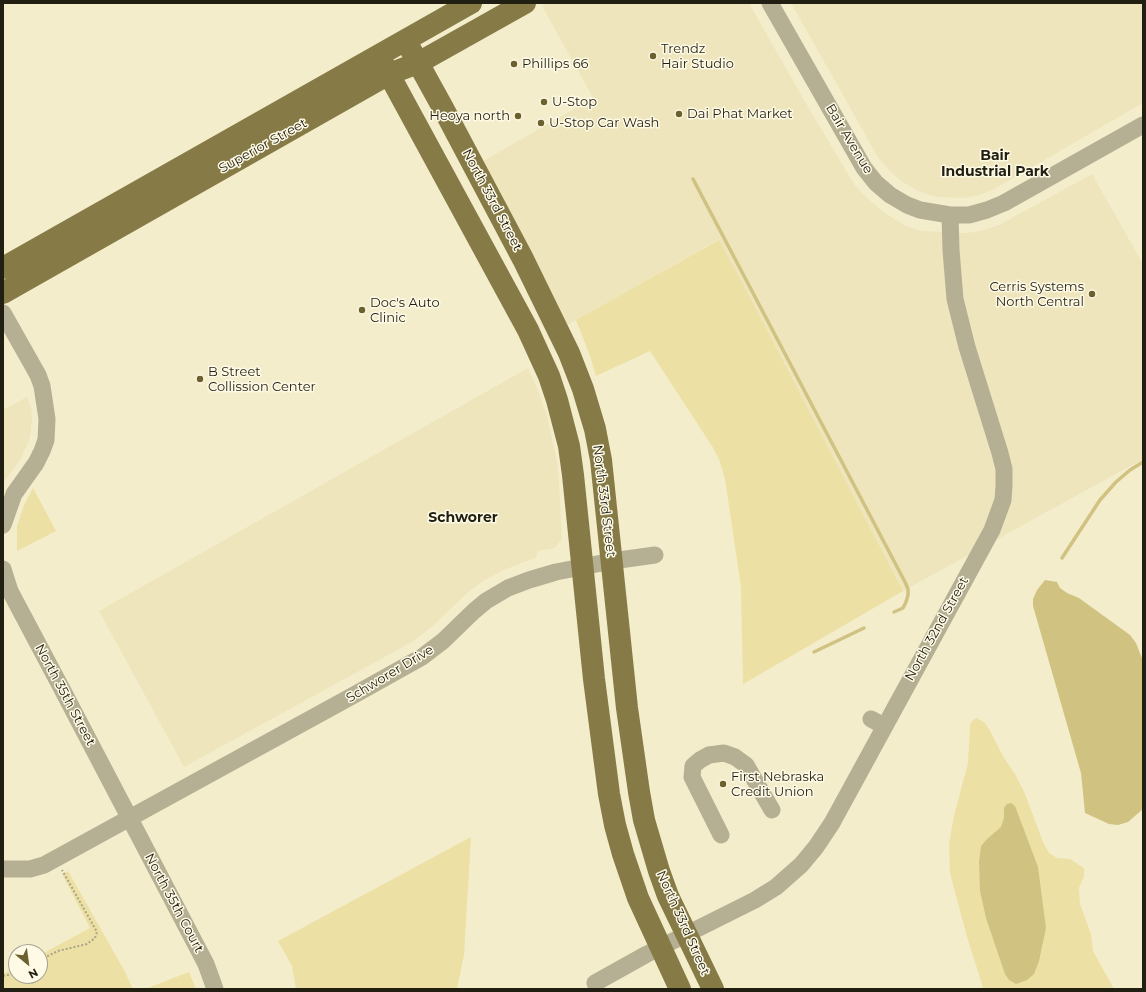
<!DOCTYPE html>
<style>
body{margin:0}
#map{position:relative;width:1146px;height:992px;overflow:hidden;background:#f4edcc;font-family:Montserrat,sans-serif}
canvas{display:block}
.frame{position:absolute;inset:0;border:4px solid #211f12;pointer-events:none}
.north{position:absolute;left:8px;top:944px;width:40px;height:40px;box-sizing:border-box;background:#fefae6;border:1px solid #a6a291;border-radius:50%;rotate:151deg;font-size:11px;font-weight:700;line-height:16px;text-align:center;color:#211f12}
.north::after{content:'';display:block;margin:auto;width:14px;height:18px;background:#6c612e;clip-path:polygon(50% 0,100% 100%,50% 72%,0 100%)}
</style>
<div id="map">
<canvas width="1146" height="992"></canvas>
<div class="frame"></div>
<div class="north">N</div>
</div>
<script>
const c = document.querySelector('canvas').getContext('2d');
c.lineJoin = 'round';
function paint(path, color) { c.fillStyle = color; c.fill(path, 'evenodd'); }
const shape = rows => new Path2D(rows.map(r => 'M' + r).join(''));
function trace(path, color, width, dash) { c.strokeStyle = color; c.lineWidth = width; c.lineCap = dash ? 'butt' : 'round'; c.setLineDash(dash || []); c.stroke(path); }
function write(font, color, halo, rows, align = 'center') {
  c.font = font + ' Montserrat,sans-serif'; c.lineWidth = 3; c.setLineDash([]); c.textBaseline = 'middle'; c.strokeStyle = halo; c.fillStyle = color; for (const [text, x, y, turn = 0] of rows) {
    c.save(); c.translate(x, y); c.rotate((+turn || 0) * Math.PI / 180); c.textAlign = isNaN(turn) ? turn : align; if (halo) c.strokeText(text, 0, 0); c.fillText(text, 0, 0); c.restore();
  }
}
const built = shape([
 [547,3,749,3,804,100,854,184,863,194,883,212,906,226,921,231,967,233,984,230,999,225,1092,174,1143,264,1143,459,903,591,752,301,718,240,564,327,478,164,593,98,542,6],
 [791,3,1143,3,1143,103,996,188,980,195,964,198,937,197,918,191,904,183,891,172,879,159],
 [528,368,534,381,547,415,557,462,559,480,562,539,555,548,537,551,537,557,504,570,483,581,466,594,434,625,412,642,184,767,99,611],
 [27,397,31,408,32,419,31,430,29,441,20,460,3,483,3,410]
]);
const green = shape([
 [719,240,752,301,903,591,743,684,741,587,725,479,719,459,712,446,650,351,596,376,590,356,576,320],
 [33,488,56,531,17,551,17,526,24,505],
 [976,718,984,722,989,729,1004,758,1015,774,1025,794,1043,842,1049,853,1057,858,1070,859,1084,868,1084,876,1079,888,1080,904,1091,934,1093,951,1114,989,983,989,980,978,967,937,950,873,949,844,954,816,968,763,970,725,972,721],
 [471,837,464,955,457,989,296,989,292,966,278,941],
 [68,871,124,970,133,989,3,989,3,972,6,973,16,967,16,976,40,976,40,955,90,928,62,874],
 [189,972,196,989,145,989]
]);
const water = shape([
 [1045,580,1057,582,1060,588,1067,593,1079,598,1130,635,1136,643,1143,661,1143,809,1128,822,1118,825,1109,824,1085,813,1081,773,1033,606,1033,599,1037,590],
 [1011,803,1015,806,1038,867,1046,928,1039,961,1034,974,1027,980,1016,984,1009,980,1005,974,986,918,980,891,979,862,981,846,987,839,1001,827,1004,818,1004,808,1007,804]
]);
const stream = shape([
 [693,179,905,582,908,589,908,595,906,602,903,608,894,612],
 [1062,558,1100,500,1116,482,1130,470,1143,462],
 [814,652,864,628]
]);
const path = shape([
 [40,960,58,951,87,944,95,938,97,932,62,870],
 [3,976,16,973]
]);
const minor = shape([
 [770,3,864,168,876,183,890,195,907,205,920,210,950,215,969,215,987,210,1004,203,1143,125],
 [3,313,38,375,42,386,47,419,46,440,42,451,36,463,14,494,3,525],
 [3,569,10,591,63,691,206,964,215,989],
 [871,719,884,726],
 [721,835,692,777,693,766,700,760,709,755,724,753,735,757,746,765,772,810],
 [3,869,30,869,44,865,354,695,422,657,443,641,474,611,486,601,508,588,529,580,556,572,612,561,655,555],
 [595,983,647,954,755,900,776,887,801,865,816,847,832,823,992,530,1003,500,1004,486,1004,469,1000,453,967,347,955,299,951,250,950,215]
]);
const major = shape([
 [406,41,443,108,523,259,569,353,583,389,595,429,601,460,627,708,639,792,644,820,659,871,668,896,713,989],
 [379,56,528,330,549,376,557,400,569,446,573,475,594,679,609,794,615,825,623,854,638,898,680,989],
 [3,268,471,3],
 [3,293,389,74,418,63,525,3]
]);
const markers = [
 [653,56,4,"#6c612e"],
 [514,64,4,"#6c612e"],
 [544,102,4,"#6c612e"],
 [679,114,4,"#6c612e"],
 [518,116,4,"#6c612e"],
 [541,123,4,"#6c612e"],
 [1092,294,4,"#6c612e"],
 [362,310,4,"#6c612e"],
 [200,379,4,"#6c612e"],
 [723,784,4,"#6c612e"]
];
const poiNames = [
 ["Trendz",661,49],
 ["Hair Studio",661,64],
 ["Phillips 66",522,64],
 ["U-Stop",552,102],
 ["Dai Phat Market",687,114],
 ["Heoya north",510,116,"right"],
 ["U-Stop Car Wash",549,123],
 ["Cerris Systems",1084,287,"right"],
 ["North Central",1084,302,"right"],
 ["Doc's Auto",370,303],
 ["Clinic",370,318],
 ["B Street",208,372],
 ["Collission Center",208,387],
 ["First Nebraska",731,777],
 ["Credit Union",731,792]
];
const streetNames = [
 ["Bair Avenue",849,139,59],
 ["Superior Street",263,146,-29],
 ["North 33rd Street",492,200,62],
 ["North 33rd Street",604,501,83],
 ["North 32nd Street",937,629,-61],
 ["Schworer Drive",390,674,-31],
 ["North 35th Street",65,695,62],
 ["North 35th Court",174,903,62],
 ["North 33rd Street",683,923,66]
];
const neighbourhoodNames = [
 ["Bair",995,156],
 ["Industrial Park",995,172],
 ["Schworer",463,518]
];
paint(built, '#eee5bc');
paint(green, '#ece0a4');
paint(water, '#d0c280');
trace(stream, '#d0c280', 3.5);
trace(path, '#a9a48a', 2, [2, 2]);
trace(minor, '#b5af93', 17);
trace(major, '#867b46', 22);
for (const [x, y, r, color] of markers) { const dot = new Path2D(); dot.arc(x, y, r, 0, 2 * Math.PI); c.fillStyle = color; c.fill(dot); trace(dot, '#fefae6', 1.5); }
write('13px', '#211f12', '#fefae6', poiNames, 'left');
write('13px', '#211f12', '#fefae6', streetNames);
write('bold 14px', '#211f12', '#fefae6', neighbourhoodNames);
</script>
